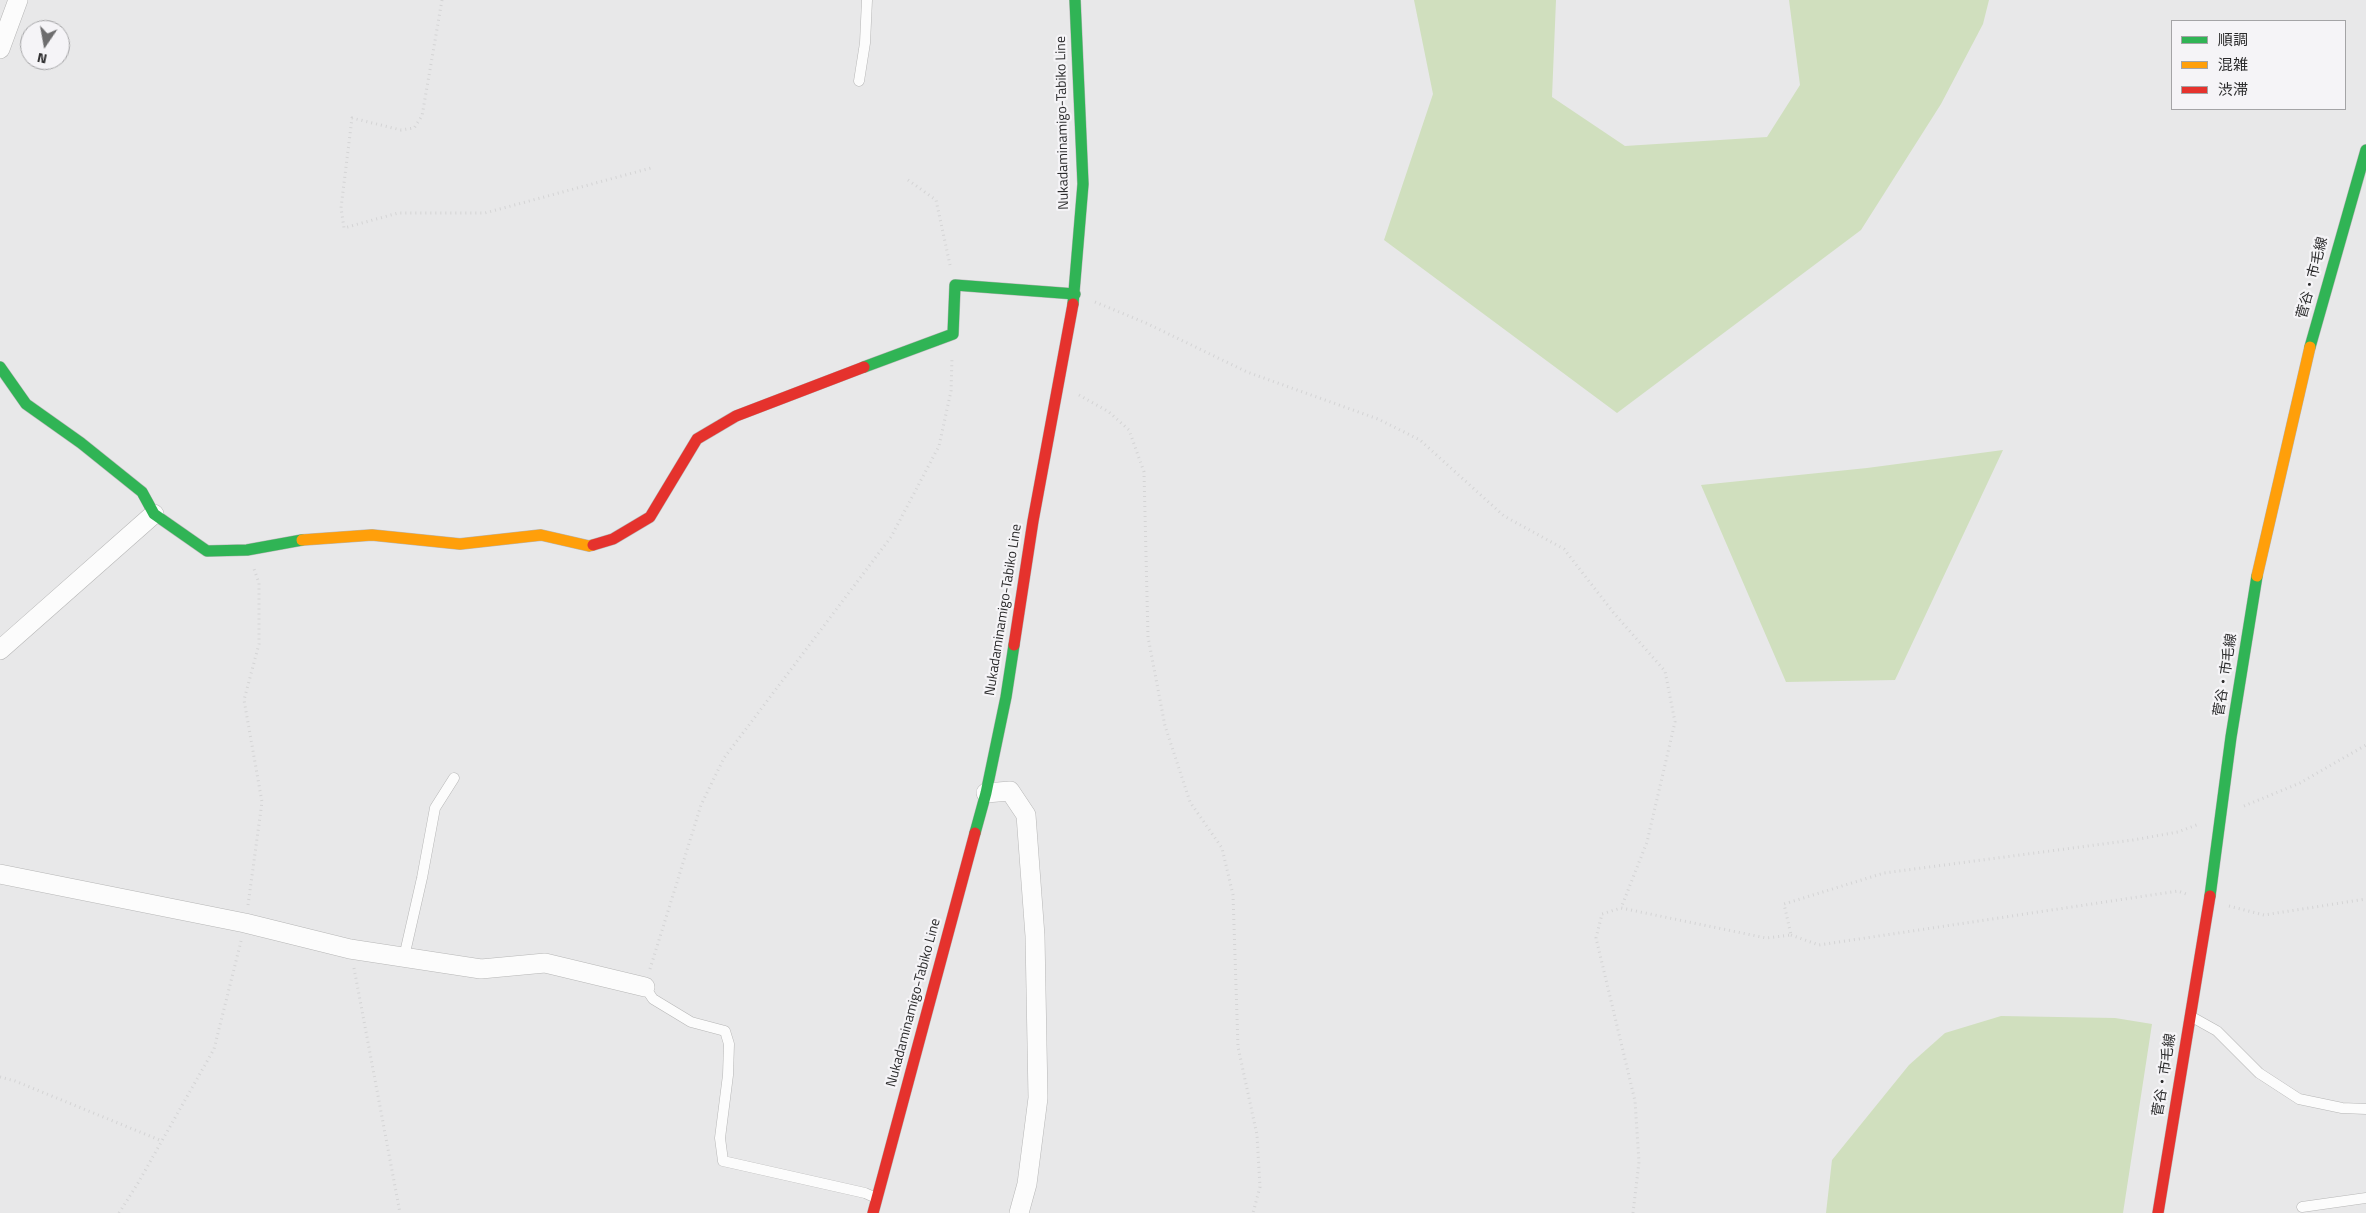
<!DOCTYPE html>
<meta charset="utf-8">
<style>
body{margin:0}
#map{position:relative;width:2366px;height:1213px;overflow:hidden;background:#e8e8e9;font-family:"Titillium Web","Noto Sans JP",sans-serif}
canvas{display:block}
.legend{position:absolute;left:2171px;top:20px;width:175px;height:90px;box-sizing:border-box;background:#f5f4f7;border:1px solid #a4a4a6;margin:0;padding:6px 9px;list-style:none;font-size:15px;color:#2b2b2c}
.legend li{display:flex;align-items:center;gap:10px;height:25px}
.legend b{width:25px;border:1px solid #a4a4a6}
.north{position:absolute;left:20px;top:20px;width:50px;height:50px;box-sizing:border-box;background:#f5f4f7;border:1px solid #a4a4a6;border-radius:50%;rotate:192deg;font-size:14px;font-weight:700;line-height:20px;text-align:center;color:#2b2b2c}
.north::after{content:'';display:block;margin:auto;width:18px;height:22px;background:#6d6d6e;clip-path:polygon(50% 0,100% 100%,50% 72%,0 100%)}
</style>
<div id="map">
<canvas width="2366" height="1213"></canvas>
<ul class="legend">
<li><b style="height:6px;background:#30b455"></b>順調</li>
<li><b style="height:6px;background:#ff9f0a"></b>混雑</li>
<li><b style="height:6px;background:#e5322d"></b>渋滞</li>
</ul>
<div class="north">N</div>
</div>
<script>
const c = document.querySelector('canvas').getContext('2d');
c.lineJoin = 'round';
function paint(path, color) { c.fillStyle = color; c.fill(path, 'evenodd'); }
const shape = rows => new Path2D(rows.map(r => 'M' + r).join(''));
function trace(path, color, width, dash) { c.strokeStyle = color; c.lineWidth = width; c.lineCap = dash ? 'butt' : 'round'; c.setLineDash(dash || []); c.stroke(path); }
function write(font, color, halo, rows, align = 'center') {
  c.font = font + ' "Titillium Web","Noto Sans JP",sans-serif'; c.lineWidth = 4.5; c.setLineDash([]); c.textBaseline = 'middle'; c.strokeStyle = halo; c.fillStyle = color; for (const [text, x, y, turn = 0] of rows) {
    c.save(); c.translate(x, y); c.rotate((+turn || 0) * Math.PI / 180); c.textAlign = isNaN(turn) ? turn : align; if (halo) c.strokeText(text, 0, 0); c.fillText(text, 0, 0); c.restore();
  }
}
const green = shape([
 [1414,0,1556,0,1552,97,1625,146,1767,137,1800,85,1789,0,1989,0,1983,24,1941,104,1861,230,1617,413,1384,240,1433,94],
 [2003,450,1895,680,1786,682,1701,485,1867,468],
 [2001,1016,2115,1018,2152,1024,2123,1213,1826,1213,1832,1160,1909,1065,1945,1033]
]);
const path = shape([
 [442,0,422,116,414,128,401,130,352,118,341,208,344,228,398,213,485,213,651,168],
 [908,180,936,200,950,265],
 [1095,302,1146,323,1247,372,1378,419,1420,440,1504,516,1564,549,1613,612,1665,671,1675,722,1647,842,1621,908],
 [1079,395,1109,412,1129,430,1144,472,1148,637,1165,726,1190,802,1222,848,1233,895,1238,1047,1257,1135,1260,1187,1253,1213],
 [2244,806,2300,783,2366,745],
 [248,905,262,802,244,700,259,644,259,583,254,569],
 [2229,906,2264,915,2366,899],
 [1791,935,1819,945,2178,891,2189,895],
 [354,968,400,1213],
 [650,969,701,805,724,758,891,537,939,446,951,391,952,358],
 [0,1077,15,1081,162,1141],
 [119,1213,138,1183,214,1049,241,941],
 [1633,1213,1639,1162,1635,1101,1596,938,1602,914,1621,908,1766,938,1791,935,1784,904,1884,873,2133,840,2178,832,2199,824]
]);
const lane = shape([
 [859,81,865,43,867,0],
 [404,957,422,878,435,808,454,778],
 [645,987,653,999,691,1022,725,1031,729,1044,728,1075,720,1138,723,1161,865,1193,876,1198],
 [2192,1017,2217,1031,2259,1073,2299,1099,2342,1108,2366,1109],
 [2302,1207,2366,1198]
]);
const street = shape([
 [0,49,18,0],
 [0,650,154,514],
 [986,793,1010,791,1026,815,1035,936,1038,1098,1027,1184,1019,1213],
 [0,874,245,923,350,949,481,969,545,963,645,987]
]);
const fast = shape([
 [1073,304,1083,184,1075,0],
 [2310,347,2366,150],
 [0,367,26,404,81,443,142,492,154,514,207,551,247,550,302,540],
 [864,367,953,334,955,285,1075,294],
 [975,833,986,793,1006,697,1014,645],
 [2210,896,2231,737,2257,576]
]);
const slow = shape([
 [302,540,372,535,460,544,541,535,589,546,593,545],
 [2257,576,2310,347]
]);
const jam = shape([
 [593,545,613,539,650,517,697,439,736,416,864,367],
 [1014,645,1033,521,1073,304],
 [873,1213,975,833],
 [2158,1213,2210,896]
]);
const streetNames = [
 ["Nukadaminamigo-Tabiko Line",1063,123,-91],
 ["菅谷・市毛線",2313,278,-75],
 ["Nukadaminamigo-Tabiko Line",1004,610,-81],
 ["菅谷・市毛線",2226,675,-81],
 ["Nukadaminamigo-Tabiko Line",914,1003,-75],
 ["菅谷・市毛線",2165,1075,-81]
];
paint(green, '#d0dfbe');
trace(lane, '#b6b6b6', 11);
trace(street, '#b6b6b6', 20);
trace(fast, '#b6b6b6', 12);
trace(slow, '#b6b6b6', 12);
trace(jam, '#b6b6b6', 12);
trace(path, '#d4d4d5', 3, [1, 4]);
trace(lane, '#fcfcfc', 10);
trace(street, '#fcfcfc', 19);
trace(fast, '#30b455', 11);
trace(slow, '#ff9f0a', 11);
trace(jam, '#e5322d', 11);
write('14px', '#2b2b2c', '#f5f4f7', streetNames);
</script>
